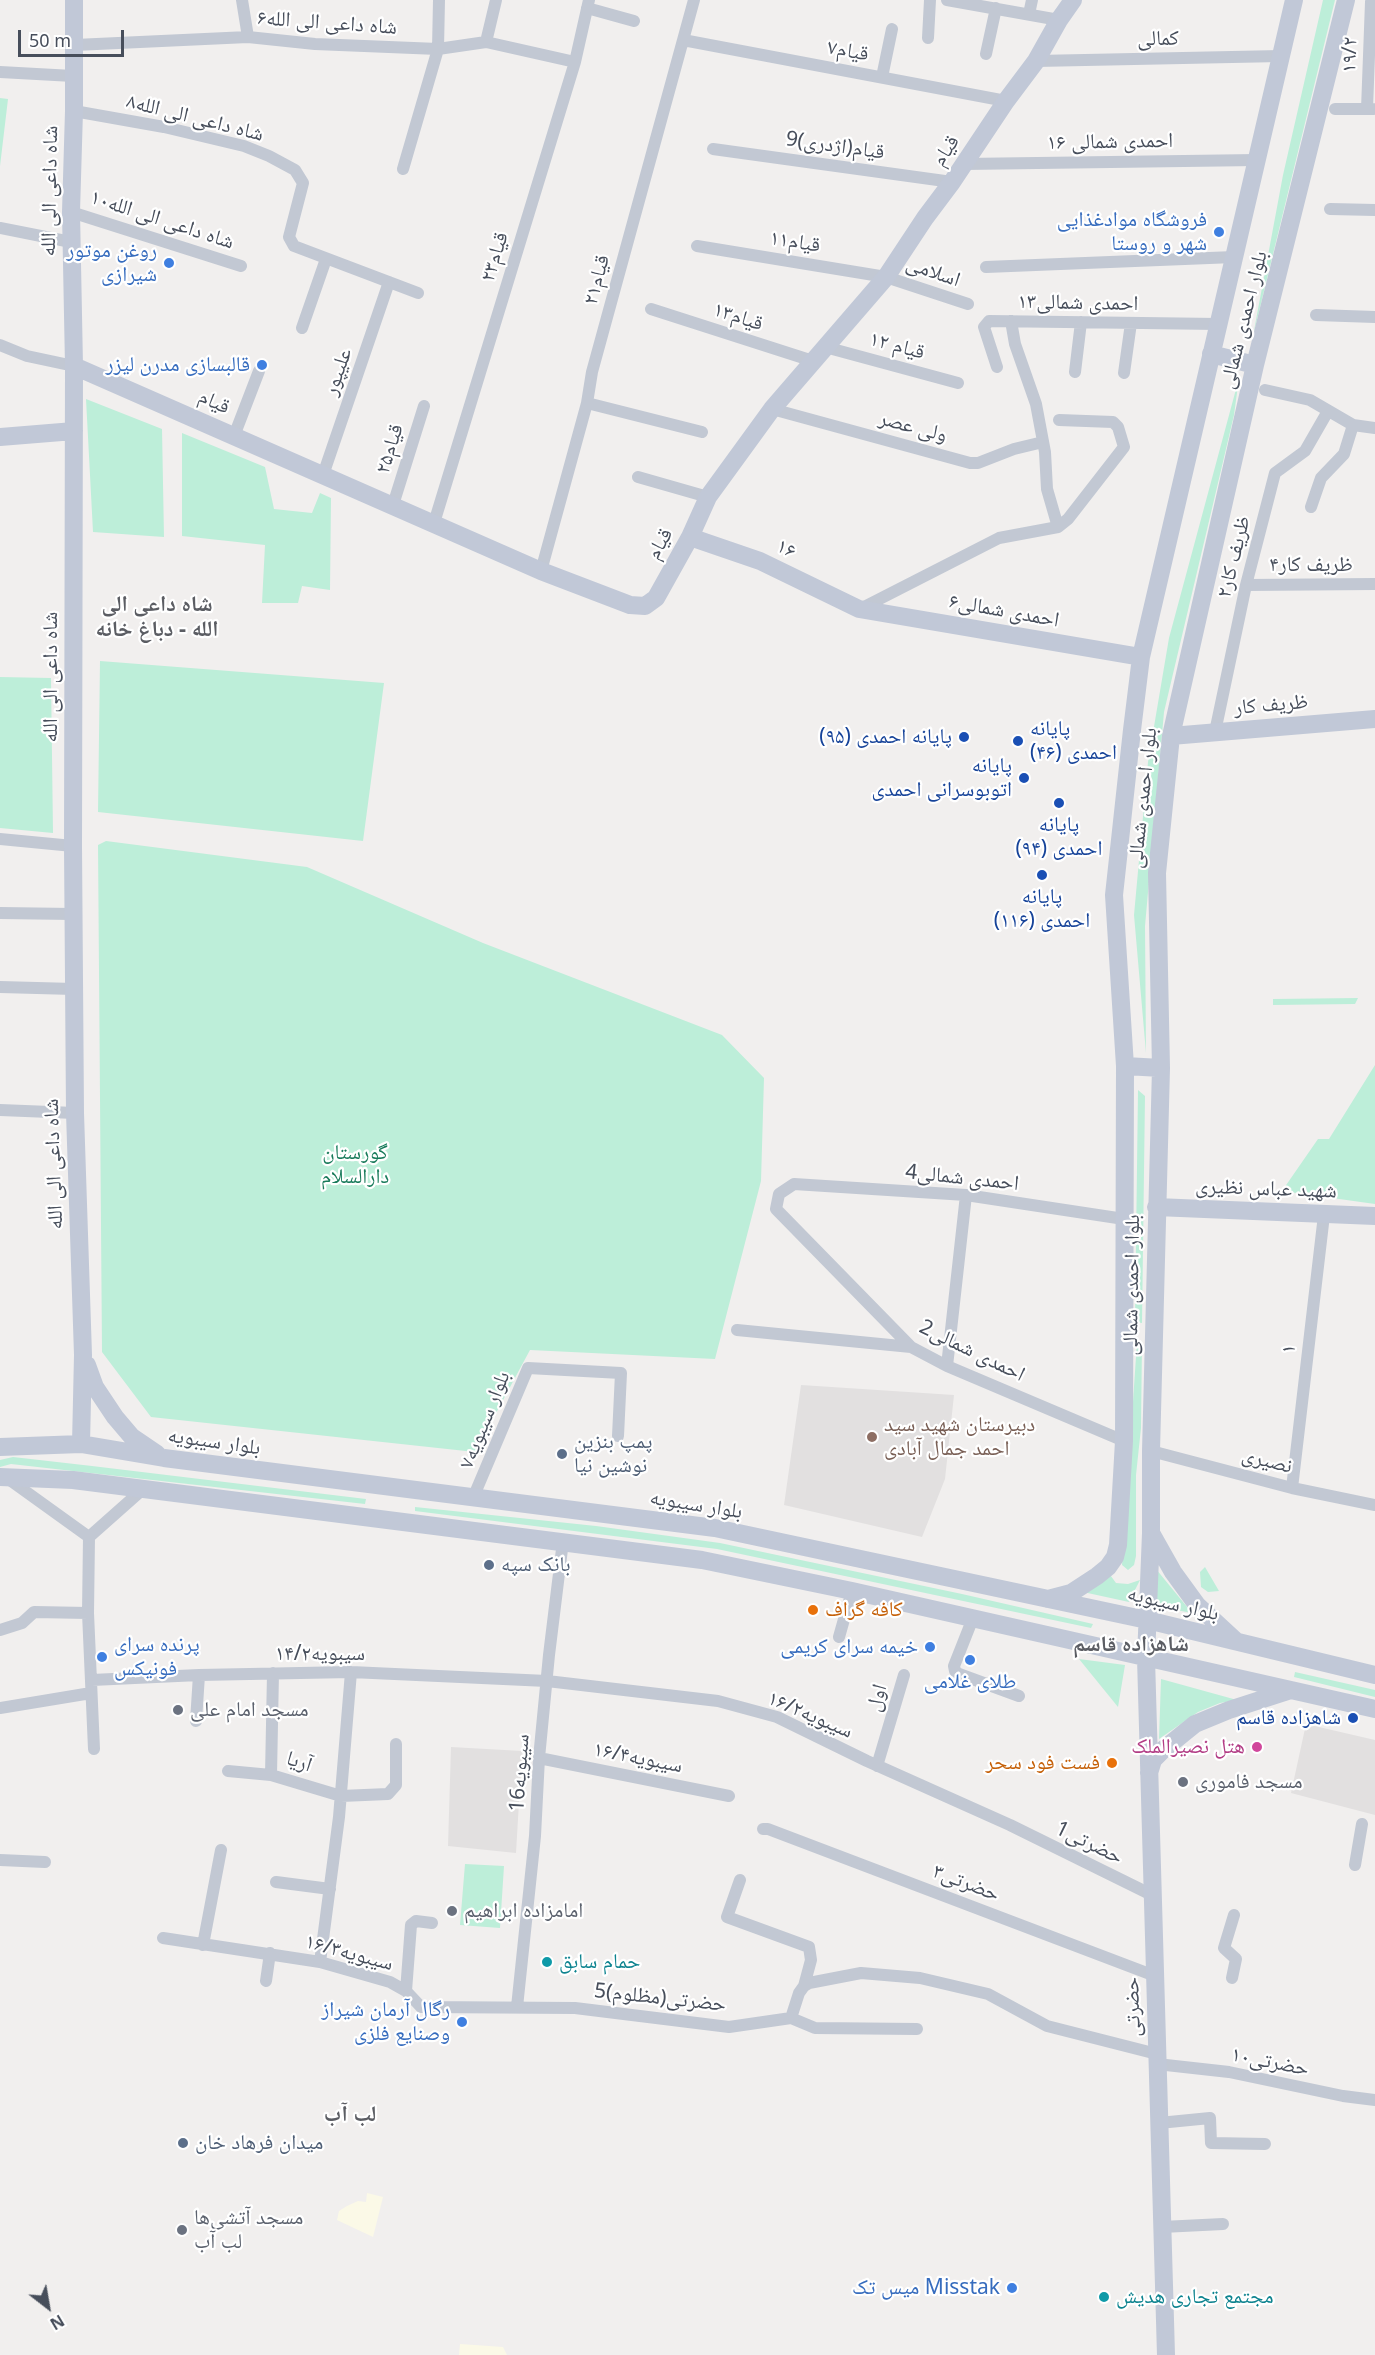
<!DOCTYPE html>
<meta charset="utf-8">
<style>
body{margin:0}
#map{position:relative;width:1375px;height:2355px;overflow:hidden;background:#f1efee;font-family:"Noto Sans",sans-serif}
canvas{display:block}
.north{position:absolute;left:18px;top:2277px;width:60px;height:60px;-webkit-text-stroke:4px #fff;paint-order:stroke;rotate:149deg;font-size:16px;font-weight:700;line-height:24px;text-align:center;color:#474e5b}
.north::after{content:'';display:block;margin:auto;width:21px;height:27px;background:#474e5b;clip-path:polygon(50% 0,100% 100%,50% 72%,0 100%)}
.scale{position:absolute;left:18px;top:30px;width:106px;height:27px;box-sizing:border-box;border:3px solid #474e5b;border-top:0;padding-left:8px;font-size:18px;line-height:21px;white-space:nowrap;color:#474e5b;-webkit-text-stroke:4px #fff;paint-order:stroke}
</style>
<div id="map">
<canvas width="1375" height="2355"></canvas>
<div class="north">N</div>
<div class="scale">50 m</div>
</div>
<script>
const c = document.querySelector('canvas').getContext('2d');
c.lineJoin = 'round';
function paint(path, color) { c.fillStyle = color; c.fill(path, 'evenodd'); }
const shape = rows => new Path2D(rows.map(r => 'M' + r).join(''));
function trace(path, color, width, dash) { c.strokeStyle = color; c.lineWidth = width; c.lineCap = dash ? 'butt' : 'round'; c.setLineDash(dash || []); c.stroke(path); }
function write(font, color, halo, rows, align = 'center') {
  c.font = font + ' "Noto Sans","Noto Naskh Arabic",sans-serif'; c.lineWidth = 4.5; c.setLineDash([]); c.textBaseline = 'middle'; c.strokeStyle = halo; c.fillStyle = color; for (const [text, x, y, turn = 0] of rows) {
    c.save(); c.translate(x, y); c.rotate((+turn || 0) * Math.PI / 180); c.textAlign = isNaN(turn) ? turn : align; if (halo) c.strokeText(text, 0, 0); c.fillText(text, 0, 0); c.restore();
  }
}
const commercial = shape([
 [367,2193,383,2197,373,2237,337,2220,339,2211,347,2206,358,2201,366,2202],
 [460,2344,503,2347,507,2355,459,2355]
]);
const education = shape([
 [801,1385,954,1395,945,1479,922,1537,784,1505],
 [1306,1724,1375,1740,1375,1815,1291,1793],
 [451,1747,522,1751,516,1853,448,1846]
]);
const green = shape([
 [1323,0,1335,0,1253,336,1283,175],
 [0,98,8,99,0,166],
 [1239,378,1234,415,1164,712,1145,926,1146,1053,1134,915,1148,762,1169,638],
 [86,399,162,429,164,537,93,532],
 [182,433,265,467,274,509,312,513,320,493,331,498,330,590,302,586,298,603,262,603,265,545,182,536],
 [100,661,384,683,363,841,98,812],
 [0,677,51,678,53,833,0,828],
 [106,841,307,867,483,943,722,1035,764,1078,761,1181,715,1359,530,1350,475,1452,151,1417,102,1352,98,845],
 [1358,998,1355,1004,1273,1005,1273,999],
 [1375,1065,1375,1204,1282,1191,1318,1139,1329,1139],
 [1138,1090,1145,1096,1142,1323,1135,1322],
 [1142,1341,1141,1428,1136,1475,1136,1556,1134,1565,1128,1570,1122,1565,1137,1342],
 [13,1457,92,1466,366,1499,365,1504,11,1464,0,1467,0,1460],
 [415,1507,596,1526,720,1543,962,1594,1093,1624,1091,1628,717,1549,415,1511],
 [1205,1567,1219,1591,1208,1592,1201,1587,1200,1572],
 [1156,1569,1192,1613,1155,1606],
 [1108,1572,1116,1583,1128,1584,1140,1580,1129,1602,1083,1592],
 [1079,1659,1125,1665,1118,1707],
 [1295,1672,1375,1690,1375,1697,1294,1677],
 [1161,1679,1237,1700,1220,1703,1198,1712,1159,1739],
 [465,1864,504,1866,500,1928,460,1925]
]);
const street = shape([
 [242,0,248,37],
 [947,0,1059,20],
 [587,8,634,21],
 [1029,14,1032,0],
 [928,38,930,0],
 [683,40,1006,101],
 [486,42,496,0],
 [75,45,248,37,315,44,438,49,486,42,575,62],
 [986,54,996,8],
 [1036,61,1281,56],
 [0,72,73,76],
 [882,77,892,29],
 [1335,109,1373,109],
 [1367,109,1371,2],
 [74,111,164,127,244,146,269,156,295,170,303,183,289,237,294,246,418,293],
 [713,149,952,182],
 [964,164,1257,160],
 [403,169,438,49,439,0],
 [1330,209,1375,210],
 [71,212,241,266],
 [0,228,71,242],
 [697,246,886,277,968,304],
 [986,267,1234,257],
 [651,309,813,361],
 [1316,315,1375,317],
 [1011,321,1015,344,1036,404,1045,452,1047,489,1058,527],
 [302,328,326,259],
 [0,345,27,356,74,366],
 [825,347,958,383],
 [997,367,984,327,989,321,1218,324],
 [1075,372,1081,322],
 [1124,373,1131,323],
 [1265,390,1310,400,1353,425,1375,428],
 [587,403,702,432],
 [772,409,970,463,978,463,1014,449,1043,442],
 [234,436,259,371],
 [323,475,389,282],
 [638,477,708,497],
 [393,505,424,406],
 [1311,507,1321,478,1344,454,1353,425],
 [434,523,575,62,589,0],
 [541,571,587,403,592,372,694,0],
 [1246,585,1375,584],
 [860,609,999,538,1058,527,1068,519,1124,447,1118,427,1113,422,1059,420],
 [1215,732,1246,585,1275,473,1305,451,1328,411],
 [0,839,73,846],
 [0,913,73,914],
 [0,987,74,989],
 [0,1110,75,1113],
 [737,1330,911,1347],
 [947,1366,966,1195],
 [1124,1441,947,1366,911,1347,776,1209,779,1194,794,1184,966,1195,1124,1219],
 [1151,1451,1292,1488,1375,1505],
 [7,1478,89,1537],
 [1292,1488,1324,1215],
 [473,1498,528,1368,621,1373,618,1436],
 [89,1537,88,1613,94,1749],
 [89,1537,142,1490],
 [973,1618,954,1666,955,1671,959,1674,1019,1696],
 [0,1630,22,1623,34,1612,88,1613],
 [839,1637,852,1591],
 [92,1680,199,1675,351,1672,547,1681,718,1701,777,1717,867,1761,1010,1825,1152,1895],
 [0,1708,91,1693],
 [196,1721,199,1675],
 [539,1758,729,1796],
 [877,1766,904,1675],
 [228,1771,271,1775,341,1796,388,1794,396,1785,396,1744],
 [271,1775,273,1673],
 [763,1829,768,1829,1155,1976],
 [0,1860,45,1862],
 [1355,1865,1362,1824],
 [740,1880,727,1917,809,1947,811,1960,804,1986],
 [276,1882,330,1889],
 [163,1938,320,1962,390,1982,406,1991,421,2007,575,2008,729,2027,791,2018,799,1993,804,1986,809,1983,861,1973,920,1978,988,1994,1047,2026,1157,2054],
 [203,1945,221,1850],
 [320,1962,339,1817,351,1672],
 [1232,1978,1236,1959,1224,1948,1234,1915],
 [266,1981,270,1953],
 [406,1991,411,1925,416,1921,432,1923],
 [517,2007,535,1836,539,1758,549,1655,563,1541],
 [791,2018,815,2028,917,2029],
 [1157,2064,1229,2072,1343,2096,1375,2100],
 [1159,2123,1210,2118,1211,2143,1265,2144],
 [1162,2227,1223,2224]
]);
const secondary = shape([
 [74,0,74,111,71,212,74,366,73,846,75,1113,83,1355,81,1444],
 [1211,354,1255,365],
 [74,366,541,571,630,605,645,606,656,598,690,537,708,497,772,409,886,277,925,218,952,182,1006,101,1036,61,1059,20,1073,0],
 [0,437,74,431],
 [690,537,760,561,859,609,1141,657],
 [1171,736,1375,719],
 [1125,1066,1161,1068],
 [1156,1207,1375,1216],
 [87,1365,95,1387,115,1417,132,1437,157,1454],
 [0,1447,81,1444,164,1458,715,1528,1147,1620,1375,1675],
 [0,1477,73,1480,702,1560,852,1591,1375,1709],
 [1151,1533,1173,1572,1197,1605,1236,1641],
 [1048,1599,1071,1593,1097,1576,1108,1567,1115,1557,1118,1545,1124,1441,1125,1066,1114,895,1132,730,1141,657,1294,0],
 [1149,1773,1153,1760,1164,1749,1195,1724,1229,1710,1291,1690],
 [1166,2355,1146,1658,1151,1533,1151,1451,1161,1068,1157,873,1171,736,1255,365,1346,0]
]);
const markers = [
 [1219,232,6,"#3f7fe0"],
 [169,263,6,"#3f7fe0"],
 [262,365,6,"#3f7fe0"],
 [964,737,6,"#1a4fb4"],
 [1018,741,6,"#1a4fb4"],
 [1024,778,6,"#1a4fb4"],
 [1059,803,6,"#1a4fb4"],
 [1042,875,6,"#1a4fb4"],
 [872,1437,6,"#8d6e63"],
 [562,1454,6,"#5c6f8a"],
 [489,1565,6,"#5c6f8a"],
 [813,1610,6,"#e8710a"],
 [930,1647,6,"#3f7fe0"],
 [102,1657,6,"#3f7fe0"],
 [970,1660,6,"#3f7fe0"],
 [178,1710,6,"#6b7280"],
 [1353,1718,6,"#1a4fb4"],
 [1257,1747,6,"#d1479c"],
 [1112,1763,6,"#e8710a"],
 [1183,1782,6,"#6b7280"],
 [452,1911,6,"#6b7280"],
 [547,1962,6,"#0f9aa8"],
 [462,2022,6,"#3f7fe0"],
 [183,2143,6,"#5c6f8a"],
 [182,2230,6,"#6b7280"],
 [1012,2288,6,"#3f7fe0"],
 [1104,2297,6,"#0f9aa8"]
];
const streetNames = [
 ["شاه داعی الی الله۶",327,23,4],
 ["کمالی",1158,39,-1],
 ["قیام۷",848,51,10],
 ["۱۹/۲",1350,55,-88],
 ["شاه داعی الی الله۸",195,118,14],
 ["احمدی شمالی ۱۶",1110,142,-1],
 ["قیام(اژدری)9",835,146,8],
 ["قیام",946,151,-57],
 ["شاه داعی الی الله",50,191,-89],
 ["شاه داعی الی الله۱۰",162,220,18],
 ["قیام۱۱",795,242,9],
 ["قیام۲۳",495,257,-73],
 ["اسلامی",933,272,19],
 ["قیام۲۱",597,280,-75],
 ["احمدی شمالی۱۳",1078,303,1],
 ["قیام۱۳",738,317,18],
 ["بلوار احمدی شمالی",1244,320,-76],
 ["قیام ۱۲",897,346,15],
 ["علیپور",338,372,-71],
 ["قیام",214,402,24],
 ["ولی عصر",913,427,15],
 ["قیام۲۵",390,449,-73],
 ["قیام",660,544,-61],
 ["۱۶",786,549,26],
 ["۲ظریف کار",1234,557,-76],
 ["ظریف کار۴",1311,565],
 ["احمدی شمالی۶",1004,611,10],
 ["شاه داعی الی الله",51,677,-90],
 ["ظریف کار",1271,705,-5],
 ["بلوار احمدی شمالی",1143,798,-84],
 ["شاه داعی الی الله",54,1164,-92],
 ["4احمدی شمالی",962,1178,6],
 ["شهید عباس نظیری",1266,1189,2],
 ["بلوار احمدی شمالی",1132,1285,-89],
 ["۱",1289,1349,-83],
 ["2احمدی شمالی",972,1351,26],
 ["بلوار سیبویه۷",485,1420,-68],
 ["بلوار سیبویه",214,1442,8],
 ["نصیری",1267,1461,14],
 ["بلوار سیبویه",696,1505,9],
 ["بلوار سیبویه",1173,1604,13],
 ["سیبویه۱۴/۲",320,1654],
 ["اول",877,1698,-74],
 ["سیبویه۱۶/۲",810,1715,23],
 ["سیبویه۱۶/۴",638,1758,11],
 ["آریا",299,1762,19],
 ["سیبویه16",520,1773,-86],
 ["1حضرتی",1089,1843,26],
 ["حضرتی۳",966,1883,21],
 ["سیبویه۱۶/۳",349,1953,15],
 ["5حضرتی(مظلوم)",660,1998,6],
 ["حضرتی",1133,2007,-92],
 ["حضرتی۱۰",1270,2062,11]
];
const shopNames = [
 ["فروشگاه موادغذایی",1207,220],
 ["شهر و روستا",1207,244],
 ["روغن موتور",157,251],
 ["شیرازی",157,275],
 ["قالبسازی مدرن لیزر",250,365],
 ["پرنده سرای",114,1645,"left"],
 ["فونیکس",114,1669,"left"],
 ["خیمه سرای کریمی",918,1647],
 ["طلای غلامی",970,1682,"center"],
 ["رگال آرمان شیراز",450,2010],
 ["وصنایع فلزی",450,2034],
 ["میس تک Misstak",1000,2288]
];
const transitNames = [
 ["پایانه",1030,729,"left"],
 ["احمدی (۴۶)",1030,753,"left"],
 ["پایانه احمدی (۹۵)",952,737],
 ["پایانه",1012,766],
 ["اتوبوسرانی احمدی",1012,790],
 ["پایانه",1059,825,"center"],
 ["احمدی (۹۴)",1059,849,"center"],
 ["پایانه",1042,897,"center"],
 ["احمدی (۱۱۶)",1042,921,"center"],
 ["شاهزاده قاسم",1341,1718]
];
const parkNames = [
 ["گورستان",355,1153],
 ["دارالسلام",355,1177]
];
const educationNames = [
 ["دبیرستان شهید سید",884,1425],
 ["احمد جمال آبادی",884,1449]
];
const serviceNames = [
 ["پمپ بنزین",574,1442],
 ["نوشین نیا",574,1466],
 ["بانک سپه",501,1565],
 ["میدان فرهاد خان",195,2143]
];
const foodNames = [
 ["کافه گراف",825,1610],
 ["فست فود سحر",1100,1763,"right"]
];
const worshipNames = [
 ["مسجد امام علی",190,1710],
 ["مسجد فاموری",1195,1782],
 ["امامزاده ابراهیم",464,1911],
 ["مسجد آتشی‌ها",194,2218],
 ["لب آب",194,2242]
];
const hotelNames = [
 ["هتل نصیرالملک",1245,1747]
];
const cultureNames = [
 ["حمام سابق",559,1962],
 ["مجتمع تجاری هدیش",1116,2297]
];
const neighbourhoodNames = [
 ["شاه داعی الی",157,605],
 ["الله - دباغ خانه",157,630],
 ["شاهزاده قاسم",1131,1645],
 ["لب آب",350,2115]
];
paint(commercial, '#fbf9e7');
paint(education, '#e2e0e0');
paint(green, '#bdeed9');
trace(street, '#c2c8d3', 12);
trace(secondary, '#c1c8d7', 18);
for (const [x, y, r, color] of markers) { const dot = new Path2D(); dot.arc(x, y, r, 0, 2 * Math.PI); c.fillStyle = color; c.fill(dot); trace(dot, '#fff', 2); }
write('21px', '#474e5b', '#fff', streetNames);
write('21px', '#366cbe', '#fff', shopNames, 'right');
write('21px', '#164399', '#fff', transitNames, 'right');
write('21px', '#197b5b', '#fff', parkNames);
write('21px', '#785e54', '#fff', educationNames, 'left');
write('21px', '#4e5e75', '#fff', serviceNames, 'left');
write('21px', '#c56008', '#fff', foodNames, 'left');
write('21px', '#5b616d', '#fff', worshipNames, 'left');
write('21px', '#b23c85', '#fff', hotelNames, 'right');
write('21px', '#0d838f', '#fff', cultureNames, 'left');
write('bold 22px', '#5b5d63', '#fff', neighbourhoodNames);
</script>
